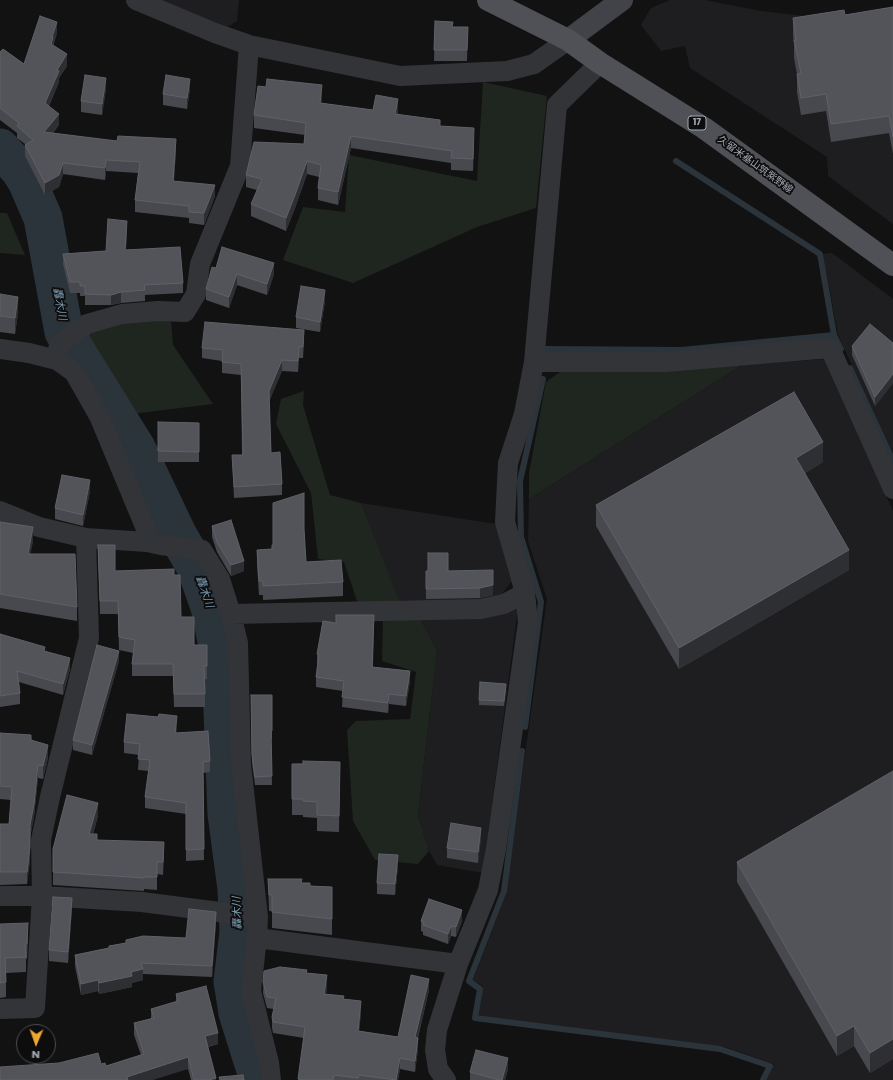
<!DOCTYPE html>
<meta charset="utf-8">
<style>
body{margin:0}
#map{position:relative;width:893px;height:1080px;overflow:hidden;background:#121213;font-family:Poppins,sans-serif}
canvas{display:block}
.north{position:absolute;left:16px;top:1024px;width:40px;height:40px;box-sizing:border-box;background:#0d0d0e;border:1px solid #494b50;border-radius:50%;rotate:182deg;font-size:11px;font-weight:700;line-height:16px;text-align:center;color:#a3a9b3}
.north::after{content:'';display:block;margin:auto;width:14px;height:18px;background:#eca730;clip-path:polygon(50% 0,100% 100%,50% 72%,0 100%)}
</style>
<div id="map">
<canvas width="893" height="1080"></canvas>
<div class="north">N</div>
</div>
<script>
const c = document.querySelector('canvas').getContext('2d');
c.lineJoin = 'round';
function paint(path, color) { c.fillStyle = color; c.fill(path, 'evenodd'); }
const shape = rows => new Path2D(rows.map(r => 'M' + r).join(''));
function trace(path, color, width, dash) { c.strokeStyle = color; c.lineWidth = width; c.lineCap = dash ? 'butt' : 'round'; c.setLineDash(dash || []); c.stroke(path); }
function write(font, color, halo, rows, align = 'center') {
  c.font = font + ' Poppins,"Noto Sans JP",sans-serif'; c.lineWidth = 3.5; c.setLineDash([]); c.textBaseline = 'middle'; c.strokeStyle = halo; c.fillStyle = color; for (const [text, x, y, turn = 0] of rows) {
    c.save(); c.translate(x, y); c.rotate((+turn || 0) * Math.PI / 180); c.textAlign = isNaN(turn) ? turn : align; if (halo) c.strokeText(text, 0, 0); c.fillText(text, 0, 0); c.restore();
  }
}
const built = shape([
 [159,0,239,0,237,21,227,27],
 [670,0,705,0,761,11,804,16,859,15,893,10,893,224,828,176,827,157,690,68,685,46,661,51,641,25,651,8],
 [832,253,893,299,893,454,838,335,823,254],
 [825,359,893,511,893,1080,766,1080,774,1064,725,1047,478,1016,483,986,473,980,505,897,547,599,528,541,529,499,742,365],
 [361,503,496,524,511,582,495,603,398,600],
 [518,608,483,873,437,865,429,851,418,815,437,650,419,617,486,617]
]);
const green = shape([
 [483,82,547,96,536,208,477,227,353,283,283,260,303,207,345,212,349,155,477,181],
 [0,213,7,213,25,255,0,253],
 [171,320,173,345,213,404,131,414,85,333,125,322],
 [742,365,529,499,529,473,546,382,560,372],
 [304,391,303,405,330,495,361,503,400,603,358,604,344,562,318,559,311,493,276,424,281,399],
 [419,617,437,650,418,815,429,851,418,864,375,860,353,821,347,730,356,721,410,719,416,672,382,661,383,618]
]);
const stream = shape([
 [676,161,820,254,834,335,841,349],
 [543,349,681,350,834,335],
 [850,368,893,461],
 [525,727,541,602,521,537,520,481,543,379],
 [522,751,504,891,469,981,480,989,475,1018,720,1049,770,1066,763,1080]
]);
const river = shape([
 [0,148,20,170,27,181,43,218,64,332,136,448,177,534,196,567,210,607,221,660,227,814,237,889,239,932,233,981,238,1013,259,1080]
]);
const street = shape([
 [136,0,215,33,249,45,400,76,507,71,534,64,568,40],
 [0,349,29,353,57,360,74,372,99,416,146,529,147,542],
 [57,360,59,344,87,324,122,314,158,311,185,312,196,294,200,264,240,166,249,45],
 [534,362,666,362,830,348,893,489],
 [0,511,39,527,86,538,147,542,161,545,202,550,220,579,231,614,238,643,241,764,258,917,257,938,251,991,269,1063,271,1080],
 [231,614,481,609,504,604,525,593],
 [0,896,42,896,142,902,258,917],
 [257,938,458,964],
 [0,1009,35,1008,42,896,41,840,50,797,89,638,86,538],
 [446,1080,438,1069,435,1050,437,1030,458,964,488,890,496,849,528,622,525,593,505,522,508,463,524,414,534,362,557,105,600,63]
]);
const secondary = shape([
 [568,40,622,0]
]);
const primary = shape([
 [488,0,568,40,600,63,704,128,893,265]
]);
const wall = shape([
 [893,7,893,154,889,133,831,142,826,111,801,115,797,92,797,74,794,58,794,44,793,36,793,18,845,15],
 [435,21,453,27,468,27,467,61,434,61],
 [57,33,53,46,67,66,59,78,59,82,49,106,59,125,53,133,176,150,174,181,215,196,204,225,189,223,189,218,135,212,135,200,138,173,106,171,105,180,63,174,59,187,45,195,25,156,25,144,17,138,17,133,0,120,0,52,24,64],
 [106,89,102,115,81,112,81,101],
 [190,89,187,109,163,105,163,94],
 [322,98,321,103,373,110,398,111,398,114,440,126,474,140,473,171,451,170,451,163,351,148,338,205,318,200,318,188,319,177,307,174,295,208,286,231,251,216,251,204,257,190,246,187,246,175,304,144,305,135,254,128,254,115],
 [127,231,126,250,183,283,183,293,145,295,145,301,121,303,111,305,85,305,85,296,80,296,80,293,70,293,63,264,63,254,106,251],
 [216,268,274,274,267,295,237,285,229,308,206,300,206,289],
 [0,294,18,313,15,334,0,332],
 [325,301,320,332,296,328,296,317],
 [304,340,303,358,299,358,298,372,282,371,269,401,271,453,282,484,282,495,234,498,232,455,242,455,241,375,222,373,222,361,202,358,202,348],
 [893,343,893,383,875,406,852,355,852,346],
 [158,422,199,423,199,462,158,462],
 [823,462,805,473,849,570,679,669,596,526,596,505],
 [90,491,83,526,55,519,55,508],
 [0,522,33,541,30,554,77,607,77,621,0,608],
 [212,526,244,571,231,576,217,552,212,537],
 [304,529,306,562,343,582,343,596,263,600,263,595,259,595,257,564,257,550,272,549,273,545],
 [98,545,115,571,174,575,181,617,194,645,207,645,207,679,205,679,205,707,174,707,173,676,132,676,132,664,133,653,119,650,118,614,100,614],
 [426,571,448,571,493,595,480,598,426,599],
 [336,623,374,625,373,667,410,681,406,706,389,704,388,713,342,707,343,691,316,687,316,677,318,664,317,664,317,654],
 [0,634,45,651,70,669,63,695,19,682,20,693,20,704,0,707],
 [119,661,92,755,73,750,73,740],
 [506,689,504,706,479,705,479,700],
 [251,695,272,695,272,739,271,739,272,785,255,785,252,763],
 [177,727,176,733,210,761,210,772,203,773,204,860,186,861,186,814,145,808,145,797,149,771,138,770,139,755,124,753,124,742],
 [0,733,31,740,48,758,43,779,38,778,34,817,30,837,30,860,27,884,0,885,0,824,9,824,11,800,0,799],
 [340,762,339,832,317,831,317,818,303,817,303,815,292,815,292,764],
 [893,771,893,1059,870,1073,854,1046,837,1056,737,882,737,862],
 [98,816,93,834,97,840,164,855,163,875,157,874,157,890,144,889,144,891,53,885,53,849],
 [481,838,478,863,447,858,447,848],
 [398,866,395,895,377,894,377,883],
 [268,879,302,883,310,886,332,887,332,935,272,928,272,911,269,911],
 [72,909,68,963,49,961,49,950],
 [421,921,462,921,456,937,451,936,448,944,423,935,423,932,421,931],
 [216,923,212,977,143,974,143,980,132,983,132,987,99,994,98,991,81,995,75,966,75,955,109,948,109,946,126,943,126,940,186,938],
 [0,924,28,938,27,959,26,959,26,972,6,973,6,997,0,998],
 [264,971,307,973,327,987,326,994,344,999,361,1013,359,1031,398,1037,429,990,418,1038,418,1049,415,1072,400,1069,398,1080,298,1080,304,1038,273,1033,272,1028,272,1017,274,1009,267,1008,263,993],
 [176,994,218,1044,208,1047,216,1080,191,1080,188,1069,0,1080,101,1064,106,1066,141,1055,134,1035,134,1023,151,1019,151,1009,176,1002],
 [508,1069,505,1080,470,1080,470,1072]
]);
const shadedWall = shape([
 [57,22,57,33,53,44,53,49,51,44,52,37],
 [67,54,67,66,59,78,59,82,45,114,45,103,57,70],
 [106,78,106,89,102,115,102,104],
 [190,79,190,89,187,109,187,98],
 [322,85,322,98,320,115,320,103],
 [398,99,398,111,395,126,395,114],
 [59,114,59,125,44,143,44,132],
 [474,128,474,140,473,171,473,159],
 [351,136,351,148,338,205,338,192],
 [176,139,176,150,173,192,173,181],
 [106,160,106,171,105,180,105,168],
 [307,161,307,174,295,208,286,231,286,218],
 [63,163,63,174,59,187,45,195,45,183],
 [215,185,215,196,204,225,204,213],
 [127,221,127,231,125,261,125,250],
 [274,263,274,274,267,295,267,284],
 [237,274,237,285,229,308,229,297],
 [325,290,325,301,320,332,320,322],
 [121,292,121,303,111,305,111,295],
 [18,297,18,313,15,334,15,318],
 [304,330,304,340,303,358,303,347],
 [299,347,299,358,298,372,298,361],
 [282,360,282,371,269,402,269,391],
 [893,374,893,383,875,406,875,397],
 [823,442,823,462,796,478,796,458],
 [90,480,90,491,83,526,83,515],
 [33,527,33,541,28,568,28,554],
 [849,550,849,570,679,669,679,648],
 [244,561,244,571,231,576,231,565],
 [493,585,493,595,480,598,480,588],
 [119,651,119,661,92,755,92,745],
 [70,658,70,669,63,695,63,684],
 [410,671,410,681,406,706,406,696],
 [389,694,389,704,388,713,388,703],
 [177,716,177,727,175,744,175,733],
 [48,745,48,758,43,779,43,766],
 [38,765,38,778,34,817,30,838,30,825],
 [98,803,98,816,89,847,89,834],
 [481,828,481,838,478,863,478,852],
 [30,847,30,860,27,884,27,872],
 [398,855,398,866,395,895,395,884],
 [72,898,72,909,68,963,68,952],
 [462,910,462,921,456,937,456,927],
 [216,912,216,923,212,977,212,966],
 [28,923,28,938,27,959,27,944],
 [451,926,451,936,448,944,448,934],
 [143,969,143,980,132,983,132,987,99,994,99,983,131,972],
 [327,975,327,987,324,1005,324,994],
 [429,979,429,990,415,1049,415,1037],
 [98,980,98,991,81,995,81,984],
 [361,1001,361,1013,358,1042,358,1031],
 [854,1026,854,1046,837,1056,837,1036],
 [218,1033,218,1044,205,1047,205,1036],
 [418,1038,418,1049,415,1072,415,1061],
 [893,1039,893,1059,870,1073,870,1053],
 [188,1057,188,1069,153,1080,127,1080,127,1077],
 [400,1058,400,1069,398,1080,396,1080],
 [508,1058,508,1069,505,1080,502,1080],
 [216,1078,216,1080,209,1080]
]);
const building = shape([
 [893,7,893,137,889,116,831,124,826,94,801,98,797,74,801,73,794,40,796,40,793,18,844,10,845,15,893,7],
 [40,16,57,22,52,37,53,37,51,44,67,54,57,70,59,71,45,103,59,114,44,132,117,141,118,136,176,139,173,181,215,185,204,213,189,212,189,206,135,200,140,162,106,160,105,168,63,163,59,175,45,183,25,145,33,140,17,126,19,123,0,108,0,52,3,49,24,64,40,16],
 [435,21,453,22,452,27,468,27,467,50,434,50,435,21],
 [85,75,106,78,102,104,81,101,85,75],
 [166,75,190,79,187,98,163,94,166,75],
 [267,79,322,85,320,103,373,110,376,95,398,99,395,114,440,120,440,126,474,128,473,159,451,158,452,151,351,136,338,192,318,188,321,165,307,161,295,195,286,218,251,204,262,179,246,175,254,142,304,144,306,123,254,115,258,86,266,87,267,79],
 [108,219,127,221,125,250,180,247,183,283,144,285,145,290,121,292,111,295,85,294,85,286,80,286,80,282,70,282,63,254,106,251,108,219],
 [222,247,274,263,267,284,237,274,229,297,206,289,212,267,216,268,222,247],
 [301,286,325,290,320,322,296,317,301,286],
 [0,294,18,297,15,318,0,316,0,294],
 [205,322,304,330,303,347,299,347,298,361,282,360,269,391,271,453,280,452,282,484,234,487,232,455,243,455,241,364,222,362,223,350,202,348,205,322],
 [870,324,893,343,892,345,893,345,893,374,875,397,852,346,870,324],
 [794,392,823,442,796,458,849,550,679,648,596,505,794,392],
 [158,422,199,423,199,452,158,451,158,422],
 [62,475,90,480,83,515,55,508,62,475],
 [304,493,304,529,306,562,341,560,343,582,263,586,263,581,259,581,257,550,272,549,272,545,273,545,273,503,304,493],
 [231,520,244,561,231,565,217,542,212,526,231,520],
 [0,522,33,527,28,554,75,554,77,607,0,594,0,522],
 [98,545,115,545,115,571,174,569,174,575,180,575,181,617,194,617,194,645,207,645,207,666,204,666,205,694,174,694,173,664,132,664,135,640,119,637,118,601,100,601,98,545],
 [428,553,448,553,448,571,493,570,493,585,480,588,426,589,426,571,428,571,428,553],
 [336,615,374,615,372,667,410,671,406,696,389,694,388,703,342,697,344,681,316,677,319,654,317,654,323,621,336,623,336,615],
 [0,634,45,647,44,651,70,658,63,684,17,671,20,693,0,696,0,634],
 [97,645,119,651,92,745,73,740,97,645],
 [480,682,506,684,504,701,479,700,480,682],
 [251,695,272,695,272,731,271,731,272,776,255,777,252,755,251,695],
 [127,714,158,717,159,714,177,716,175,733,208,731,210,761,203,762,204,849,186,850,186,803,145,797,150,760,138,759,140,744,124,742,127,714],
 [0,733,31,735,31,740,48,745,43,766,38,765,34,804,30,825,30,847,27,872,0,872,0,824,9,824,12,787,0,786,0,733],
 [303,761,340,762,339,816,317,815,317,802,303,801,303,799,292,799,292,764,303,764,303,761],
 [893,771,893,1039,870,1053,854,1026,837,1036,737,862,893,771],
 [67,795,98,803,89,834,97,834,97,840,164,842,163,862,157,862,157,877,144,877,144,878,53,872,53,849,67,795],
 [451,823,481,828,478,852,447,848,451,823],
 [379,854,398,855,395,884,377,883,379,854],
 [268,879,302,879,301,883,310,883,310,886,332,887,332,919,272,912,272,895,269,895,268,879],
 [53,897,72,898,68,952,49,950,53,897],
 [429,899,462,910,456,927,451,926,448,934,423,925,424,922,421,921,429,899],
 [189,909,216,912,212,966,141,963,143,969,131,972,132,976,99,983,98,980,81,984,75,955,109,948,109,946,126,943,126,940,143,936,186,938,189,909],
 [28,923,27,944,25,944,26,957,5,958,6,982,0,983,0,924,28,923],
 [280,967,307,970,306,973,327,975,324,994,344,996,343,999,361,1001,358,1031,398,1037,411,975,429,979,415,1037,418,1038,415,1061,400,1058,396,1080,359,1075,358,1078,334,1075,333,1080,304,1080,298,1079,305,1027,273,1022,272,1017,276,998,267,997,263,982,264,971,280,967],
 [206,986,218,1033,205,1036,216,1078,209,1080,194,1080,188,1057,127,1077,128,1080,0,1080,0,1067,59,1063,98,1053,101,1064,105,1063,106,1066,144,1054,134,1023,154,1018,151,1009,178,1001,176,994,206,986],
 [476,1050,508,1058,502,1080,499,1080,470,1072,476,1050],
 [243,1075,244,1080,220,1080,219,1077,243,1075]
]);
const shields = [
 [697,123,18]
];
const shieldNames = [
 ["17",697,123]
];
const streetNames = [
 ["久留米基山筑紫野線",755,165,36]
];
const waterNames = [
 ["轟木川",59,304,79],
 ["轟木川",204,592,71],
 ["轟木川",238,913,-92]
];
paint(built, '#1e1e20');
paint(green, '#1e261f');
trace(stream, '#2b343b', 6);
trace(river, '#2b343b', 39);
trace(street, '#333438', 20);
trace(secondary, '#414348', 22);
trace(primary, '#4f5157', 22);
paint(wall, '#48494e');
paint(shadedWall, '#2e2f32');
paint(building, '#525459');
trace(building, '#5e6167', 1);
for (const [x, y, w] of shields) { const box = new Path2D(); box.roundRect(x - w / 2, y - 7, w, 14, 3); c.fillStyle = '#0d0d0e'; c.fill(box); trace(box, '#a3a9b3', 1); }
write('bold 9px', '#a3a9b3', null, shieldNames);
write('10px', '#a3a9b3', '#0d0d0e', streetNames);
write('italic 11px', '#7a98ae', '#0d0d0e', waterNames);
</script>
